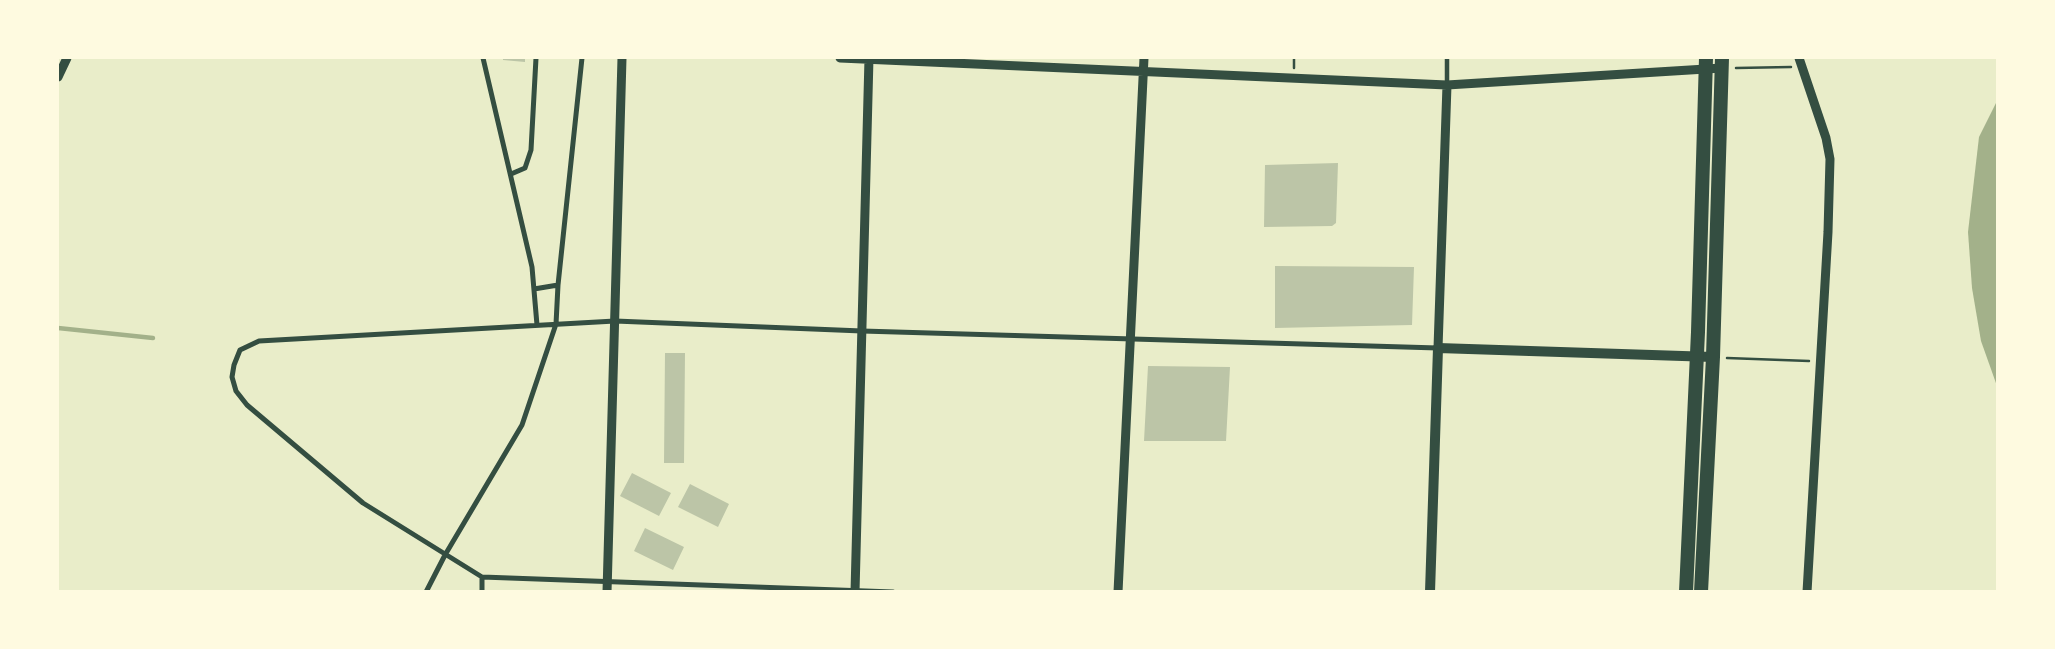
<!DOCTYPE html>
<style>
body{margin:0}
#map{position:relative;width:2055px;height:649px;overflow:hidden;background:#e9edc9;font-family:Cabin,sans-serif}
canvas{display:block}
.frame{position:absolute;inset:0;border:59px solid #fefae0;pointer-events:none}
</style>
<div id="map">
<canvas width="2055" height="649"></canvas>
<div class="frame"></div>
</div>
<script>
const c = document.querySelector('canvas').getContext('2d');
c.lineJoin = 'round';
function paint(path, color) { c.fillStyle = color; c.fill(path, 'evenodd'); }
const shape = rows => new Path2D(rows.map(r => 'M' + r).join(''));
function trace(path, color, width, dash) { c.strokeStyle = color; c.lineWidth = width; c.lineCap = dash ? 'butt' : 'round'; c.setLineDash(dash || []); c.stroke(path); }
const water = shape([
 [1997,101,1998,386,1997,386,1981,341,1972,288,1968,232,1979,137]
]);
const stream = shape([
 [58,328,153,338]
]);
const building = shape([
 [503,58,525,58,525,62,503,60],
 [1338,163,1336,223,1332,226,1264,227,1265,165],
 [1275,266,1414,267,1412,325,1275,328],
 [665,353,685,353,684,463,664,463],
 [1148,366,1230,367,1226,441,1144,441],
 [632,473,671,493,659,516,620,496],
 [690,484,729,504,718,527,678,507],
 [645,528,684,547,673,570,634,551]
]);
const path = shape([
 [1294,68,1294,58],
 [1736,68,1791,67],
 [1727,358,1809,361]
]);
const pedestrian = shape([
 [1447,85,1447,58]
]);
const minor = shape([
 [483,58,532,267,537,325],
 [511,174,525,168,531,150,536,58],
 [534,289,558,285],
 [426,592,445,555,522,425,556,324,558,285,582,58],
 [482,592,482,577],
 [893,592,482,577,363,503,247,405,236,391,232,377,234,365,240,350,259,341,615,321,862,331,1438,348]
]);
const tertiary = shape([
 [840,58,1447,85,1722,68],
 [1799,58,1826,138,1830,159,1828,232,1807,592],
 [58,77,67,58],
 [1438,348,1447,85],
 [607,592,622,58],
 [855,592,869,58],
 [1118,592,1144,58]
]);
const secondary = shape([
 [1430,592,1438,348,1713,357]
]);
const trunk = shape([
 [1686,592,1698,332,1706,58],
 [1701,592,1713,357,1722,58]
]);
paint(water, '#a3b18a');
trace(stream, '#a3b18a', 4.5);
paint(building, '#bcc5a7');
trace(path, '#344e41', 2.5);
trace(pedestrian, '#344e41', 4.5);
trace(minor, '#344e41', 5);
trace(tertiary, '#344e41', 9);
trace(secondary, '#344e41', 10);
trace(trunk, '#344e41', 14);
</script>
